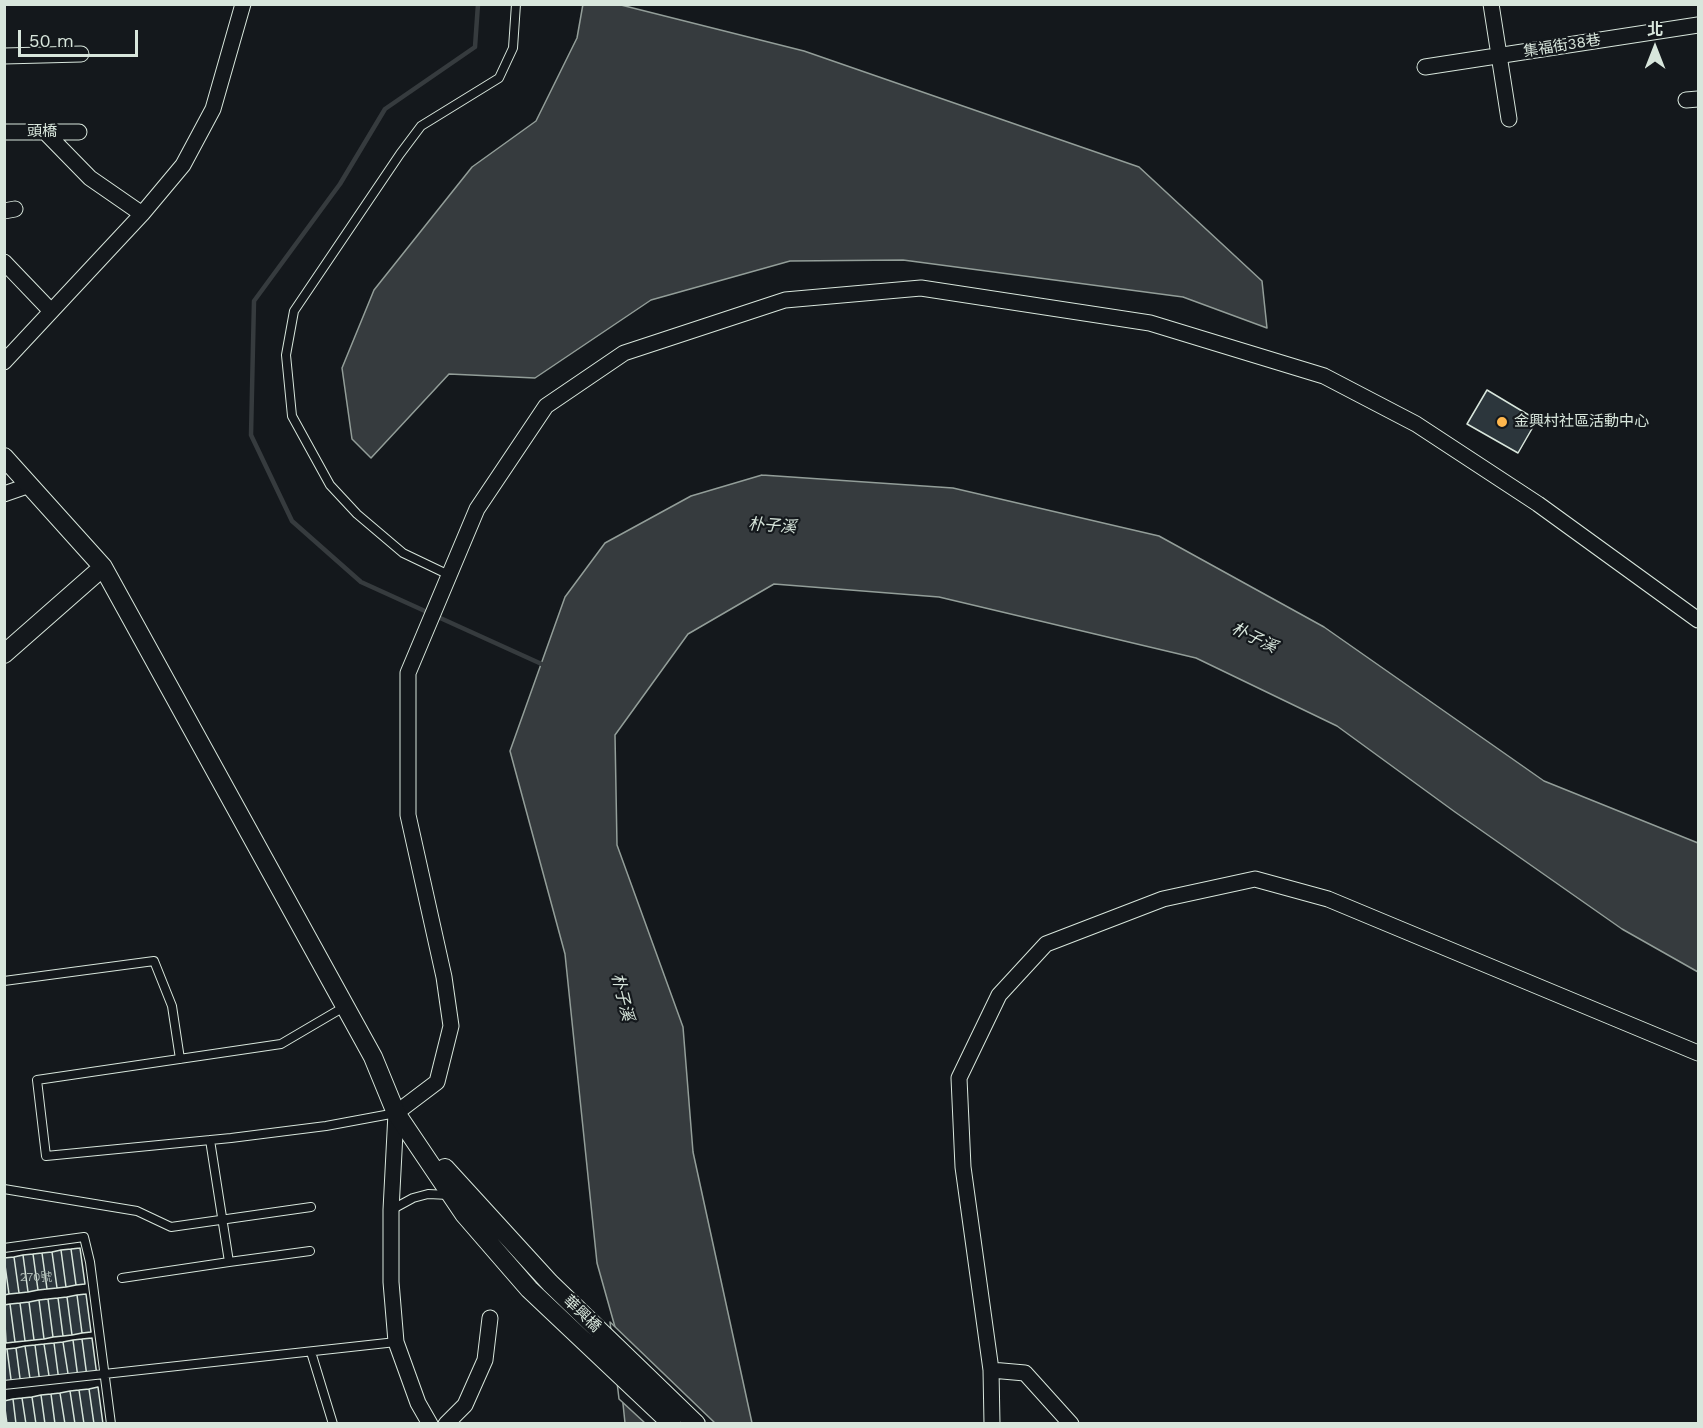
<!DOCTYPE html>
<meta charset="utf-8">
<style>
body{margin:0}
#map{position:relative;width:1703px;height:1428px;overflow:hidden;background:#14181c;font-family:"Work Sans","Noto Sans TC",sans-serif}
canvas{display:block}
.frame{position:absolute;inset:0;border:6px solid #d8e6dc;pointer-events:none}
.north{position:absolute;left:1625px;top:18px;width:60px;height:60px;-webkit-text-stroke:4px #14181c;paint-order:stroke;rotate:0deg;font-size:16px;font-weight:700;line-height:24px;text-align:center;color:#d8e6dc}
.north::after{content:'';display:block;margin:auto;width:21px;height:27px;background:#d8e6dc;clip-path:polygon(50% 0,100% 100%,50% 72%,0 100%)}
.scale{position:absolute;left:18px;top:30px;width:120px;height:27px;box-sizing:border-box;border:3px solid #d8e6dc;border-top:0;padding-left:8px;font-size:18px;line-height:21px;white-space:nowrap;color:#d8e6dc;-webkit-text-stroke:4px #14181c;paint-order:stroke}
</style>
<div id="map">
<canvas width="1703" height="1428"></canvas>
<div class="frame"></div>
<div class="north">北</div>
<div class="scale">50 m</div>
</div>
<script>
const c = document.querySelector('canvas').getContext('2d');
c.lineJoin = 'round';
function paint(path, color) { c.fillStyle = color; c.fill(path, 'evenodd'); }
const shape = rows => new Path2D(rows.map(r => 'M' + r).join(''));
function trace(path, color, width, dash) { c.strokeStyle = color; c.lineWidth = width; c.lineCap = dash ? 'butt' : 'round'; c.setLineDash(dash || []); c.stroke(path); }
function write(font, color, halo, rows, align = 'center') {
  c.font = font + ' "Work Sans","Noto Sans TC",sans-serif'; c.lineWidth = 4.5; c.setLineDash([]); c.textBaseline = 'middle'; c.strokeStyle = halo; c.fillStyle = color; for (const [text, x, y, turn = 0] of rows) {
    c.save(); c.translate(x, y); c.rotate((+turn || 0) * Math.PI / 180); c.textAlign = isNaN(turn) ? turn : align; if (halo) c.strokeText(text, 0, 0); c.fillText(text, 0, 0); c.restore();
  }
}
const water = shape([
 [583,4,621,5,804,51,1139,167,1262,281,1267,328,1183,297,903,260,790,261,651,300,535,378,449,374,371,458,352,439,342,368,374,290,472,167,536,121,577,38,583,4],
 [762,475,953,488,1159,536,1324,627,1544,781,1698,843,1698,972,1622,929,1455,812,1337,726,1196,658,939,597,774,584,688,634,615,735,617,845,683,1027,693,1152,752,1423,625,1423,615,1327,597,1263,565,954,510,751,565,597,605,543,691,496,762,475]
]);
const pier = shape([
 [610,1322,715,1423,645,1423,619,1399,610,1322]
]);
const stream = shape([
 [478,4,475,47,385,109,340,184,254,301,251,435,292,521,361,582,546,666]
]);
const building = shape([
 [1487,390,1537,420,1518,453,1467,424,1487,390],
 [80,1248,85,1284,76,1285,71,1249,80,1248],
 [71,1249,76,1285,66,1287,61,1250,71,1249],
 [61,1250,66,1287,57,1288,52,1252,61,1250],
 [52,1252,57,1288,47,1289,42,1253,52,1252],
 [42,1253,47,1289,38,1290,33,1254,42,1253],
 [33,1254,38,1290,28,1292,23,1255,33,1254],
 [23,1255,28,1292,19,1293,14,1257,23,1255],
 [14,1257,19,1293,9,1294,4,1258,14,1257],
 [4,1258,9,1294,4,1295,4,1258],
 [86,1294,91,1332,82,1333,77,1295,86,1294],
 [77,1295,82,1333,72,1335,67,1297,77,1295],
 [67,1297,72,1335,63,1336,58,1298,67,1297],
 [58,1298,63,1336,53,1337,48,1299,58,1298],
 [48,1299,53,1337,44,1339,39,1300,48,1299],
 [39,1300,44,1339,34,1340,29,1302,39,1300],
 [29,1302,34,1340,25,1341,20,1303,29,1302],
 [20,1303,25,1341,15,1342,10,1304,20,1303],
 [10,1304,15,1342,6,1343,4,1305,10,1304],
 [92,1338,97,1376,87,1377,82,1339,92,1338],
 [82,1339,87,1377,78,1378,73,1340,82,1339],
 [73,1340,78,1378,69,1380,63,1342,73,1340],
 [63,1342,69,1380,59,1381,54,1343,63,1342],
 [54,1343,59,1381,50,1382,44,1344,54,1343],
 [44,1344,50,1382,40,1383,35,1345,44,1344],
 [35,1345,40,1383,31,1385,25,1346,35,1345],
 [25,1346,31,1385,21,1386,16,1348,25,1346],
 [16,1348,21,1386,12,1387,7,1349,16,1348],
 [4,1349,7,1349,12,1387,4,1388,4,1349],
 [98,1387,103,1424,94,1424,89,1389,98,1387],
 [89,1389,94,1424,84,1424,79,1390,89,1389],
 [79,1390,84,1424,75,1424,70,1391,79,1390],
 [70,1391,75,1424,65,1424,60,1393,70,1391],
 [60,1393,65,1424,55,1424,51,1394,60,1393],
 [51,1394,55,1424,45,1424,41,1395,51,1394],
 [41,1395,45,1424,36,1424,32,1397,41,1395],
 [32,1397,36,1424,26,1424,22,1398,32,1397],
 [22,1398,26,1424,16,1424,13,1399,22,1398],
 [13,1399,16,1424,7,1424,4,1401,13,1399]
]);
const service = shape([
 [449,575,403,553,357,514,330,485,292,416,286,355,294,311,400,154,421,126,499,78,513,48,516,4],
 [4,981,154,961,172,1006,180,1059],
 [344,1007,281,1044,37,1080,46,1156,231,1138,326,1126,396,1113],
 [4,1189,137,1211,171,1227,311,1207],
 [391,1210,413,1198,428,1194,449,1195],
 [4,1248,84,1237,90,1262,111,1424],
 [229,1262,310,1251],
 [122,1278,229,1262,210,1140],
 [311,1352,333,1424],
 [4,1385,396,1342]
]);
const minor = shape([
 [1491,4,1509,119],
 [4,56,81,54],
 [1425,67,1698,25],
 [1686,100,1698,99],
 [4,132,79,132],
 [45,132,90,178,142,214],
 [4,211,15,209],
 [4,262,51,311],
 [4,362,142,214,183,165,213,109,243,4],
 [4,494,30,485],
 [991,1370,992,1424],
 [430,1424,418,1403,396,1342,391,1282,391,1210,396,1113,437,1082,451,1026,444,977,408,815,408,673,477,509,546,406,624,353,785,300,921,288,1150,323,1324,376,1416,424,1538,504,1698,620],
 [446,1424,465,1405,485,1360,490,1318],
 [1071,1424,1025,1373,991,1370,963,1167,959,1078,999,995,1046,944,1163,899,1255,879,1328,899,1698,1053]
]);
const tertiary = shape([
 [4,457,103,567,373,1057,396,1113,464,1214,529,1289,672,1424],
 [4,654,103,567],
 [445,1168,550,1283,696,1424]
]);
const markers = [
 [1502,422,6,"#ffb74d"]
];
const numberNames = [
 ["270號",36,1277]
];
const streetNames = [
 ["集福街38巷",1562,46,-9],
 ["頭橋",42,132],
 ["華興橋",582,1314,44]
];
const poiNames = [
 ["金興村社區活動中心",1514,422]
];
const waterNames = [
 ["朴子溪",772,526,4],
 ["朴子溪",1254,638,26],
 ["朴子溪",622,997,76]
];
paint(water, '#363b3e');
trace(water, '#939e99', 1.5);
paint(pier, '#14181c');
trace(pier, '#939e99', 1.5);
trace(stream, '#363b3e', 4.5);
paint(building, '#2c363c');
trace(building, '#d8e6dc', 1.5);
trace(service, '#d8e6dc', 10);
trace(minor, '#d8e6dc', 17);
trace(tertiary, '#d8e6dc', 20);
trace(service, '#14181c', 8);
trace(minor, '#14181c', 15);
trace(tertiary, '#14181c', 18);
for (const [x, y, r, color] of markers) { const dot = new Path2D(); dot.arc(x, y, r, 0, 2 * Math.PI); c.fillStyle = color; c.fill(dot); trace(dot, '#14181c', 2); }
write('12px', '#adbab4', null, numberNames);
write('15px', '#d8e6dc', '#14181c', streetNames);
write('15px', '#d8e6dc', '#14181c', poiNames, 'left');
write('italic 16px', '#d8e6dc', '#14181c', waterNames);
</script>
